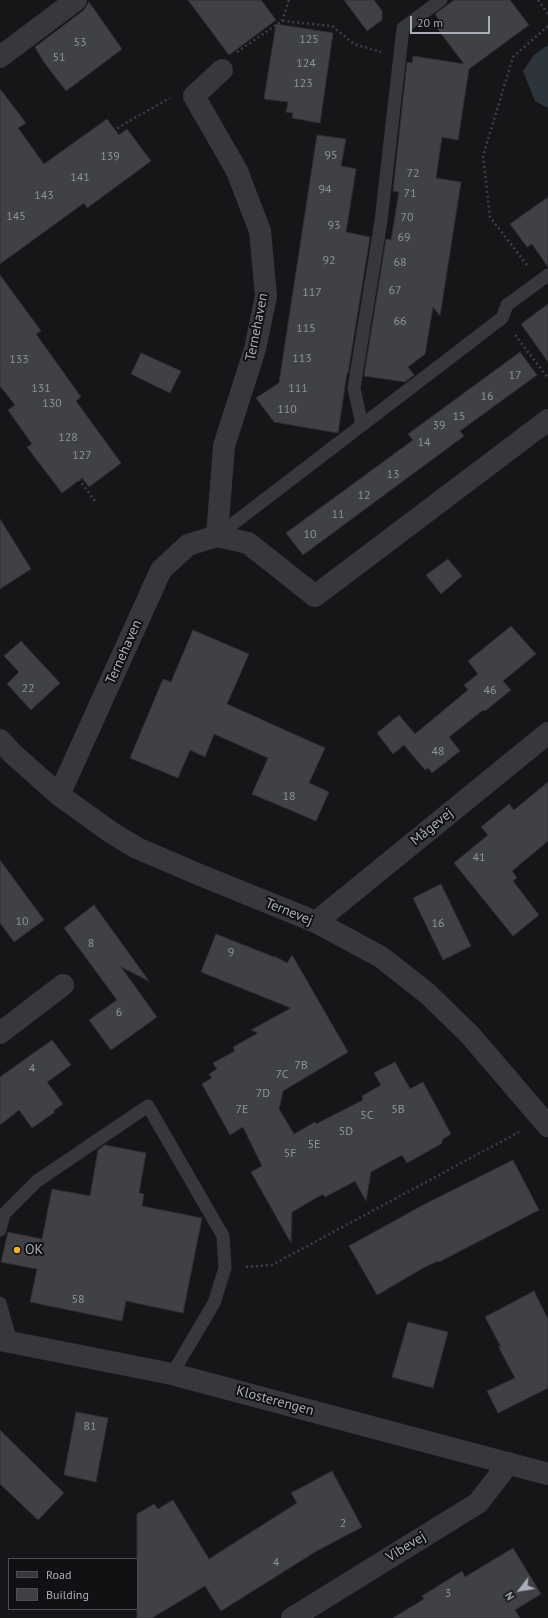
<!DOCTYPE html>
<meta charset="utf-8">
<style>
body{margin:0}
#map{position:relative;width:548px;height:1618px;overflow:hidden;background:#161618;font-family:"PT Sans",sans-serif}
canvas{display:block}
.legend{position:absolute;left:8px;top:1558px;width:130px;height:52px;box-sizing:border-box;background:#111113;border:1px solid #4d4f55;margin:0;padding:5px 7px;list-style:none;font-size:12px;color:#a8adb8}
.legend li{display:flex;align-items:center;gap:8px;height:20px}
.legend b{width:20px;border:1px solid #4d4f55}
.north{position:absolute;left:500px;top:1570px;width:40px;height:40px;-webkit-text-stroke:3px #111113;paint-order:stroke;rotate:239deg;font-size:11px;font-weight:700;line-height:16px;text-align:center;color:#a8adb8}
.north::after{content:'';display:block;margin:auto;width:14px;height:18px;background:#a8adb8;clip-path:polygon(50% 0,100% 100%,50% 72%,0 100%)}
.scale{position:absolute;left:410px;top:16px;width:80px;height:18px;box-sizing:border-box;border:2px solid #a8adb8;border-top:0;padding-left:5px;font-size:12px;line-height:14px;white-space:nowrap;color:#a8adb8;-webkit-text-stroke:3px #111113;paint-order:stroke}
</style>
<div id="map">
<canvas width="548" height="1618"></canvas>
<ul class="legend">
<li><b style="height:5px;background:#37383d"></b>Road</li>
<li><b style="height:11px;background:#404145"></b>Building</li>
</ul>
<div class="north">N</div>
<div class="scale">20 m</div>
</div>
<script>
const c = document.querySelector('canvas').getContext('2d');
c.lineJoin = 'round';
function paint(path, color) { c.fillStyle = color; c.fill(path, 'evenodd'); }
const shape = rows => new Path2D(rows.map(r => 'M' + r).join(''));
function trace(path, color, width, dash) { c.strokeStyle = color; c.lineWidth = width; c.lineCap = dash ? 'butt' : 'round'; c.setLineDash(dash || []); c.stroke(path); }
function write(font, color, halo, rows, align = 'center') {
  c.font = font + ' "PT Sans",sans-serif'; c.lineWidth = 4; c.setLineDash([]); c.textBaseline = 'middle'; c.strokeStyle = halo; c.fillStyle = color; for (const [text, x, y, turn = 0] of rows) {
    c.save(); c.translate(x, y); c.rotate((+turn || 0) * Math.PI / 180); c.textAlign = isNaN(turn) ? turn : align; if (halo) c.strokeText(text, 0, 0); c.fillText(text, 0, 0); c.restore();
  }
}
const water = shape([
 [548,45,548,108,535,101,523,71,534,55]
]);
const building = shape([
 [188,0,261,0,276,20,229,55,188,0],
 [344,0,374,0,382,11,382,20,367,31,344,0],
 [454,0,510,0,529,25,469,69,458,140,442,137,436,178,461,182,440,316,433,307,425,354,408,367,414,375,405,382,364,376,386,239,391,240,399,192,393,191,407,62,412,63,413,56,464,64,434,24,439,20,435,14,454,0],
 [89,2,122,49,66,91,43,61,35,47,84,10,89,2],
 [276,24,333,33,320,123,292,118,293,113,286,112,288,102,264,99,276,24],
 [0,89,26,123,18,128,44,164,107,119,119,135,127,129,151,161,87,208,84,203,0,264,0,89],
 [317,135,346,139,341,166,356,169,346,232,370,237,348,373,347,373,338,433,274,422,256,398,279,383,317,135],
 [548,197,548,267,532,244,527,247,510,224,548,197],
 [0,275,41,331,36,334,81,397,76,401,121,463,89,487,82,478,62,493,27,447,32,444,8,410,15,405,0,386,0,275],
 [548,304,548,362,521,324,548,304],
 [520,352,537,375,460,431,464,436,303,555,286,533,413,440,408,434,520,352],
 [141,353,181,371,170,393,131,374,141,353],
 [0,519,31,569,0,589,0,519],
 [448,559,462,576,441,594,426,575,448,559],
 [511,626,536,654,503,681,511,690,485,711,483,710,449,737,460,751,432,773,428,768,425,770,404,745,393,754,377,733,399,715,415,734,468,690,464,685,478,674,468,661,511,626],
 [193,630,249,654,227,704,325,748,309,783,329,792,316,821,252,794,268,758,214,734,205,757,190,750,178,778,130,758,163,679,171,682,193,630],
 [21,641,60,683,31,710,7,684,19,672,4,656,21,641],
 [548,782,548,841,512,871,517,878,513,881,539,915,513,936,454,863,488,835,481,827,509,804,514,810,548,782],
 [0,860,44,920,14,942,0,923,0,860],
 [441,884,471,946,443,960,413,898,441,884],
 [94,905,149,981,121,967,157,1017,111,1050,89,1020,117,1000,64,928,94,905],
 [216,934,274,957,274,956,287,963,292,955,348,1052,283,1091,279,1109,294,1134,315,1122,316,1124,363,1100,362,1096,381,1085,374,1073,395,1062,410,1089,423,1082,451,1134,443,1139,441,1144,407,1163,402,1155,371,1172,366,1201,355,1181,325,1197,323,1194,292,1212,291,1243,251,1172,262,1166,243,1127,230,1135,202,1084,212,1078,209,1074,217,1069,213,1063,235,1051,233,1047,258,1033,251,1030,291,1008,201,972,216,934],
 [52,1040,71,1065,47,1082,63,1104,53,1111,55,1112,32,1128,19,1110,0,1125,0,1077,52,1040],
 [105,1145,146,1153,139,1193,144,1194,142,1206,202,1218,183,1313,126,1301,122,1321,30,1302,37,1269,1,1262,8,1232,42,1239,52,1189,90,1196,98,1150,105,1145],
 [513,1160,539,1210,439,1262,438,1261,423,1268,377,1295,349,1246,423,1205,513,1160],
 [534,1291,548,1319,548,1388,498,1413,487,1391,515,1378,498,1346,501,1347,485,1317,534,1291],
 [408,1322,448,1332,433,1388,392,1377,408,1322],
 [76,1412,108,1418,96,1482,64,1475,76,1412],
 [0,1430,64,1493,38,1520,0,1484,0,1430],
 [332,1471,362,1527,315,1552,221,1611,205,1586,152,1618,137,1618,137,1514,154,1504,158,1509,173,1500,209,1559,297,1503,291,1493,332,1471],
 [513,1548,541,1594,515,1610,520,1618,393,1618,424,1599,422,1596,462,1571,465,1577,513,1548]
]);
const path = shape([
 [538,0,548,14],
 [282,21,289,0],
 [237,52,282,21,332,26,354,44,381,52],
 [0,205,124,124,170,98],
 [527,265,490,217,483,156,513,57,548,26],
 [515,335,548,378],
 [0,361,40,417,38,425,95,501],
 [246,1267,272,1265,519,1132]
]);
const service = shape([
 [362,425,354,388,381,221,403,28,441,0],
 [217,536,502,318,507,305,548,275],
 [0,1230,4,1214,37,1181,148,1106,223,1236,225,1268,214,1303,172,1374],
 [0,1303,11,1342]
]);
const minor = shape([
 [0,57,76,0],
 [217,536,224,446,255,349,266,296,260,231,237,171,194,96,222,70],
 [0,740,12,753,59,795,112,833,137,848,200,875,316,922,381,957,428,994,470,1035,548,1126],
 [59,795,161,570,188,545,217,536,248,543,315,596,548,420],
 [316,922,548,733],
 [0,1033,63,985],
 [292,1618,478,1503,509,1463]
]);
const tertiary = shape([
 [0,1340,172,1374,548,1474]
]);
const markers = [
 [17,1250,4,"#f2b134"]
];
const numberNames = [
 ["125",309,40],
 ["53",80,43],
 ["51",59,58],
 ["124",306,64],
 ["123",303,84],
 ["95",331,156],
 ["139",110,157],
 ["72",413,174],
 ["141",80,178],
 ["94",325,190],
 ["71",410,194],
 ["143",44,196],
 ["145",16,217],
 ["70",407,218],
 ["93",334,226],
 ["69",404,238],
 ["92",329,261],
 ["68",400,263],
 ["67",395,291],
 ["117",312,293],
 ["66",400,322],
 ["115",306,329],
 ["113",302,359],
 ["133",19,360],
 ["17",515,376],
 ["131",41,389],
 ["111",298,389],
 ["16",487,397],
 ["130",52,404],
 ["110",287,410],
 ["15",459,417],
 ["39",439,426],
 ["128",68,438],
 ["14",424,443],
 ["127",82,456],
 ["13",393,475],
 ["12",364,496],
 ["11",338,515],
 ["10",310,535],
 ["22",28,689],
 ["46",490,691],
 ["48",438,752],
 ["18",289,797],
 ["41",479,858],
 ["10",22,922],
 ["16",438,924],
 ["8",91,944],
 ["9",231,953],
 ["6",119,1013],
 ["7B",301,1066],
 ["4",32,1069],
 ["7C",282,1075],
 ["7D",263,1094],
 ["7E",242,1110],
 ["5B",398,1110],
 ["5C",367,1116],
 ["5D",346,1132],
 ["5E",314,1145],
 ["5F",290,1154],
 ["58",78,1300],
 ["81",90,1427],
 ["2",343,1524],
 ["4",276,1563],
 ["3",448,1594]
];
const streetNames = [
 ["Ternehaven",257,327,-79],
 ["Ternehaven",124,652,-66],
 ["Mågevej",432,827,-39],
 ["Ternevej",289,912,22],
 ["Klosterengen",275,1401,15],
 ["Vibevej",406,1547,-32]
];
const poiNames = [
 ["OK",25,1250]
];
paint(water, '#2c353c');
paint(building, '#404145');
trace(building, '#303034', 1);
trace(path, '#3d3f44', 2.5, [2, 3]);
trace(service, '#37383d', 13);
trace(minor, '#37383d', 22);
trace(tertiary, '#37383d', 22);
for (const [x, y, r, color] of markers) { const dot = new Path2D(); dot.arc(x, y, r, 0, 2 * Math.PI); c.fillStyle = color; c.fill(dot); trace(dot, '#111113', 1.5); }
write('12px', '#8e929b', null, numberNames);
write('14px', '#a8adb8', '#111113', streetNames);
write('14px', '#a8adb8', '#111113', poiNames, 'left');
</script>
